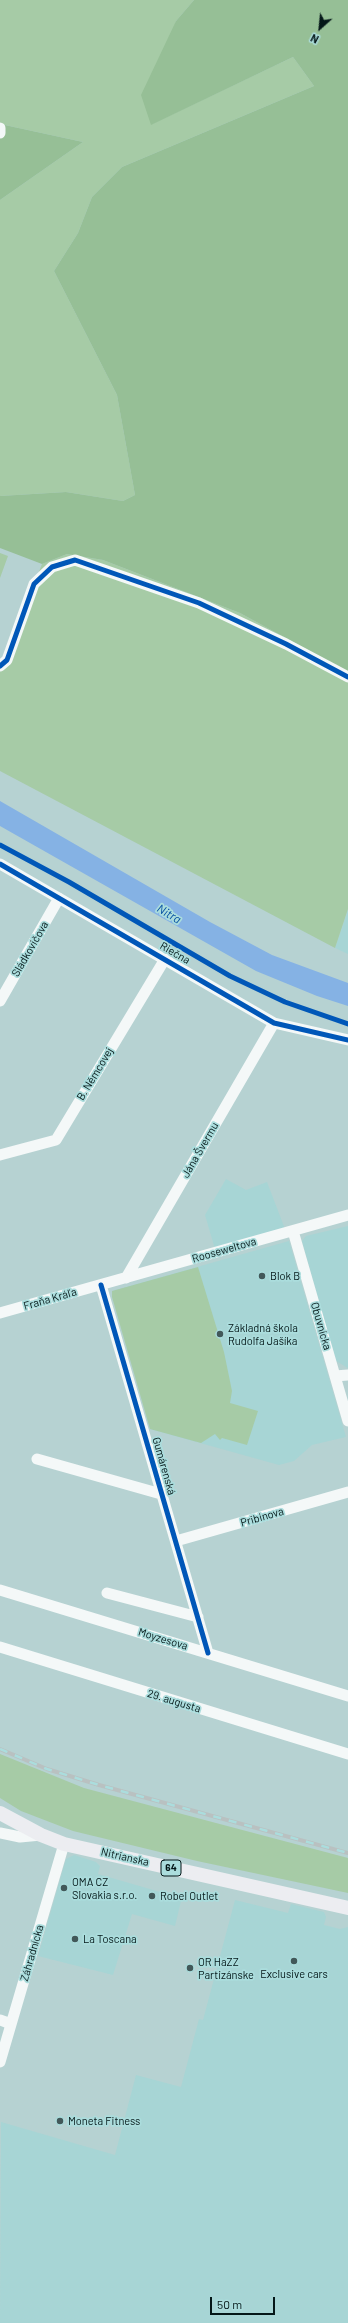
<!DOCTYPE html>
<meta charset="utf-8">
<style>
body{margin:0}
#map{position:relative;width:348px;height:2323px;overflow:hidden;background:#b6d2d2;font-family:Barlow,sans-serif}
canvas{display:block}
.north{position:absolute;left:300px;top:8px;width:40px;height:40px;-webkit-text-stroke:3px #abdddd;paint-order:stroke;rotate:207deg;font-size:11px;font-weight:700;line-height:16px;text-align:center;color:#041718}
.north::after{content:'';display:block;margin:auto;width:14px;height:18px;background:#041718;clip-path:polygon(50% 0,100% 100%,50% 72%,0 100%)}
.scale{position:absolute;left:210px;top:2297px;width:65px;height:18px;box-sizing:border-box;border:2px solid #041718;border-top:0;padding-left:5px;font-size:12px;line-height:14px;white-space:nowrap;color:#041718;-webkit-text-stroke:3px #abdddd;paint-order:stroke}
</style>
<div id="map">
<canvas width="348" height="2323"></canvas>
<div class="north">N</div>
<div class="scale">50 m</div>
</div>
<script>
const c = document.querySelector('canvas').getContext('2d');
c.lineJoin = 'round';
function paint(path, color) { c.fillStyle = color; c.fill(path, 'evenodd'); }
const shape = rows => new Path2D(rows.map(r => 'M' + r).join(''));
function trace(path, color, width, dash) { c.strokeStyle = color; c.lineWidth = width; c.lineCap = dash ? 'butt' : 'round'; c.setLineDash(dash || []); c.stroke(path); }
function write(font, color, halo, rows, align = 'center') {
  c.font = font + ' Barlow,sans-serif'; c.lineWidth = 3.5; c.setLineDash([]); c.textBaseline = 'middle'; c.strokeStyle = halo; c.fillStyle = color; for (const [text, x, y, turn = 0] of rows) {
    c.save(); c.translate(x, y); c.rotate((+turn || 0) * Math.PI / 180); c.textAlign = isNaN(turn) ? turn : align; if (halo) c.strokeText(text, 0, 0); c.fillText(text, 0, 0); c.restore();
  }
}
const built = shape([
 [348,910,348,954,335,948],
 [226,1179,246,1190,267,1182,285,1229,215,1249,205,1215],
 [348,1226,348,1368,336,1361,302,1241,306,1236],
 [289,1241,346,1437,312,1445,294,1461,279,1465,150,1429,112,1291],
 [74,1855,96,1862,100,1866,98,1874,174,1896,173,1898,181,1901,175,1926,132,1914,113,1975,38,1956,66,1859],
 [235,1900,288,1913,291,1904,324,1912,326,1917,324,1925,340,1929,348,1927,348,2323,0,2323,1,2122,115,2155,136,2075,181,2087,199,2019,203,2020]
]);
const green = shape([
 [0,0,194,0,176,21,152,124,293,57,314,86,122,167,92,197,78,233,54,271,117,395,135,495,123,501,66,492,0,496,0,200,83,142,0,124],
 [0,553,8,556,0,578],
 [67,554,103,560,240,613,348,672,348,909,335,948,0,771,0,672,42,564],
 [198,1267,224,1352,232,1391,230,1403,258,1411,247,1445,222,1438,220,1440,215,1434,201,1443,150,1429,112,1297,112,1291],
 [0,1754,84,1788,348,1858,348,1893,197,1861,73,1831,21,1811,0,1798]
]);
const forest = shape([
 [194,0,348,0,348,672,240,613,103,560,67,554,42,564,0,548,0,496,66,492,123,501,135,495,117,395,54,271,78,233,92,197,122,167,314,86,293,57,151,125,141,95,176,21],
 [0,124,83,142,0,200]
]);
const water = shape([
 [0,801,210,922,272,955,348,983,348,1006,317,996,256,971,0,826]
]);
const minor = shape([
 [0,128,0,133],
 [0,666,7,660,34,584,52,567,75,560,199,603,286,644,348,677],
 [0,864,274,1023,348,1040],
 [0,1001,59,898],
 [0,1155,56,1140,165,959],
 [293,1231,348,1421],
 [126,1278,274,1023],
 [101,1285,208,1653],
 [0,1313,348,1215],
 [335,1376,348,1375],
 [37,1459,161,1494],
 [176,1541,348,1492],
 [0,1590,348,1696],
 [107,1593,198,1617],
 [0,1647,348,1754],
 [0,1833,20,1837,41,1835],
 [0,2020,11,2024],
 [0,2062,64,1844]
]);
const major = shape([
 [0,1813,41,1835,64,1844,348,1908]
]);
const rail = shape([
 [0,1749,47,1769,99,1785,348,1853]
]);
const cycleway = shape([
 [0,666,7,660,34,584,52,567,75,560,199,603,286,644,348,677],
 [0,845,69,882,230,976,285,1002,348,1024],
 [0,864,274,1023,348,1040],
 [101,1285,208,1653]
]);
const markers = [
 [262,1276,4,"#425859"],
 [220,1334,4,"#425859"],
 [64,1888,4,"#425859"],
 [152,1896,4,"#425859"],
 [75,1939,4,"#425859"],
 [294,1961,4,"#425859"],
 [190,1968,4,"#425859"],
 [60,2121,4,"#425859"]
];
const shields = [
 [171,1868,20]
];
const shieldNames = [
 ["64",171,1868]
];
const streetNames = [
 ["Sládkovičova",30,949,-60],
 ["Riečna",175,953,30],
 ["B. Němcovej",95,1074,-59],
 ["Jána Švermu",200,1150,-60],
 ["Rooseweltova",224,1250,-16],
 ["Fraňa Kráľa",50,1299,-16],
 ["Obuvnícka",321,1326,74],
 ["Gumárenská",164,1466,74],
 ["Pribinova",262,1517,-16],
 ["Moyzesova",163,1639,17],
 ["29. augusta",174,1701,17],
 ["Nitrianska",125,1857,13],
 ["Záhradnícka",32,1953,-74]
];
const poiNames = [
 ["Blok B",270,1276],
 ["Základná škola",228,1328],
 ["Rudolfa Jašíka",228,1341],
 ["OMA CZ",72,1882],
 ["Slovakia s.r.o.",72,1895],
 ["Robel Outlet",160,1896],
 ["La Toscana",83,1939],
 ["OR HaZZ",198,1962],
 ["Partizánske",198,1975],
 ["Exclusive cars",294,1974,"center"],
 ["Moneta Fitness",68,2121]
];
const waterNames = [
 ["Nitra",169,914,31]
];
paint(built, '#a7d5d5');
paint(green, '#a6cba6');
paint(forest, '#96bf96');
paint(water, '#85b2e4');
trace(minor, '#f4f8f8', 11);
trace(major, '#ecedf1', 14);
trace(rail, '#b9c1c1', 4);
trace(rail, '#abdddd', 2.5, [8]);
trace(cycleway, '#0057b8', 5);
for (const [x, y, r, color] of markers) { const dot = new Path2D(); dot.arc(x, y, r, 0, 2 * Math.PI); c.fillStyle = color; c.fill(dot); trace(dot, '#abdddd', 1.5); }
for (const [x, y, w] of shields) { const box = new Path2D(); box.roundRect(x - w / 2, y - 8, w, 16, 3); c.fillStyle = '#abdddd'; c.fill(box); trace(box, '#041718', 1); }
write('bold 10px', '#041718', null, shieldNames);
write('11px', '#041718', '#abdddd', streetNames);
write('11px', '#041718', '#abdddd', poiNames, 'left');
write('italic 12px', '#0751a3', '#abdddd', waterNames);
</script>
